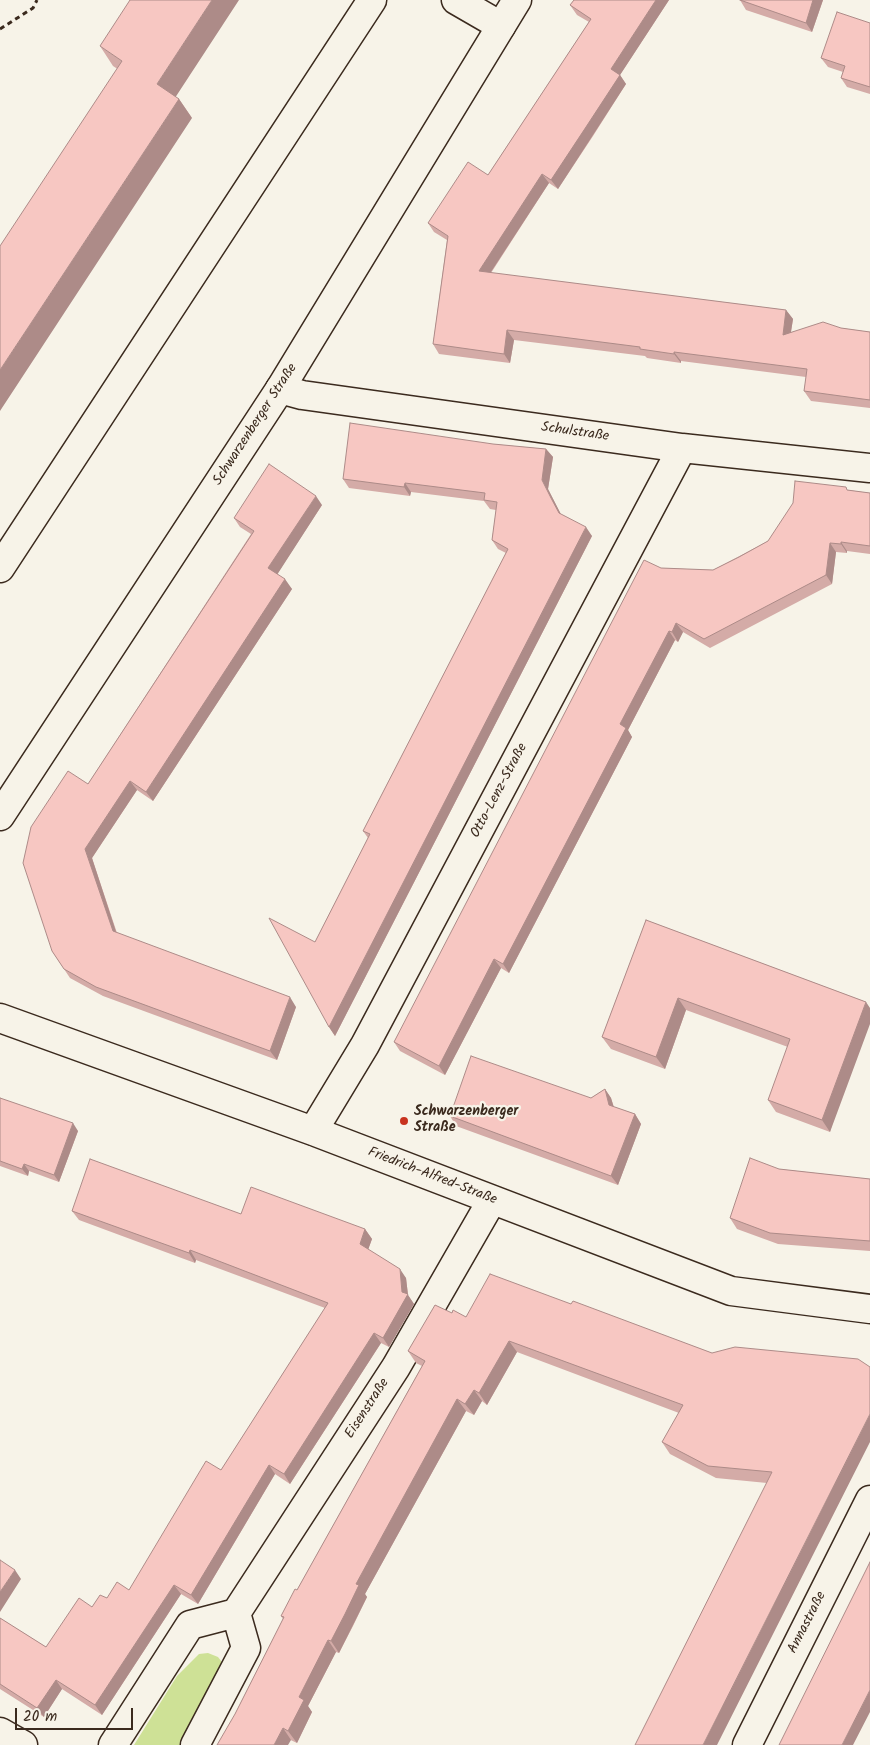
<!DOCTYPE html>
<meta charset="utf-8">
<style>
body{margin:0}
#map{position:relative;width:870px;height:1745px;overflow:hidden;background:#f7f3e8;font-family:Kalam,sans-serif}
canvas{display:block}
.scale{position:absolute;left:15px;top:1708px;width:118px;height:22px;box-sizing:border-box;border:2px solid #3b2a1e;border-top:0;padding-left:6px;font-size:15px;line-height:18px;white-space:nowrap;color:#3b2a1e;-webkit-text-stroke:4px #f7f3e8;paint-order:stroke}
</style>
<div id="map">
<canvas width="870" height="1745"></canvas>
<div class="scale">20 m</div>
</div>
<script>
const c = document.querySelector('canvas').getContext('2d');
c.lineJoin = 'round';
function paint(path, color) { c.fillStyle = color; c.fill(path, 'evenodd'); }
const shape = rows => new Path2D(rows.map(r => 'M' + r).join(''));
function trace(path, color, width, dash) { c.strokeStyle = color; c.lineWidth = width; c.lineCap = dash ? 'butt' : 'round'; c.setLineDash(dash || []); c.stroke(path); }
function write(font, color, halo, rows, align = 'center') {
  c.font = font + ' Kalam,sans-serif'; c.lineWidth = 4.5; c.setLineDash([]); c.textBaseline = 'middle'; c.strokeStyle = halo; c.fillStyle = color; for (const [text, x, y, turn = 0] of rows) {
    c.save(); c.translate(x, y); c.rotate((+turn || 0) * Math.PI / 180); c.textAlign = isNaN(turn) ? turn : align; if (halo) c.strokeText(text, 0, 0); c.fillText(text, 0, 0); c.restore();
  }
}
const green = shape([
 [208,1653,218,1657,225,1666,186,1745,134,1745,177,1676,199,1654]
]);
const path = shape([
 [0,29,33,8,37,0]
]);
const street = shape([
 [456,0,501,26],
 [280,389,302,395,682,448,870,468],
 [0,568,372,0],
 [0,1018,313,1131,731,1291,870,1309],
 [313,1131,365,1045,682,448],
 [0,1732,23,1745],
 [113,1745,190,1625,236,1613,396,1367,492,1200],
 [195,1745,246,1648,236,1613],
 [747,1745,870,1500]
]);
const secondary = shape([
 [0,816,280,389,517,0]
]);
const wall = shape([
 [574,0,669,0,620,75,626,84,593,136,558,189,549,183,491,273,786,310,793,319,791,332,841,328,870,332,870,408,811,401,804,391,806,377,681,361,681,363,647,358,645,356,514,340,510,363,439,354,433,344,447,240,434,232,428,223,488,175,589,22,577,15,570,5],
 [740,0,823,0,812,32,746,10],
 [870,23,870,94,847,87,841,78,843,72,828,67,821,58],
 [100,46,179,99,192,118,113,66],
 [493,444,546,449,553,457,548,489,561,515,592,536,335,1036,329,1027,315,942,368,838,363,831,506,553,498,549,492,540,496,510,490,509,484,501,411,492,410,496,349,488,343,479],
 [848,490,870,493,870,554,847,551,847,553,836,552,832,584,710,648,683,632,678,642,675,640,628,730,632,737,509,973,501,968,445,1075,400,1051,394,1042,661,568,713,570,768,541],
 [322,505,277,574,292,589,153,801,137,790,92,858,117,933,296,1007,277,1060,103,996,70,978,52,951,88,784,251,534,240,527,234,518],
 [646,920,866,1002,830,1132,776,1112,768,1100,788,1047,686,1010,665,1069,611,1049,602,1037],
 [605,1089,611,1098,614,1107,635,1114,641,1124,618,1185,456,1126,450,1116,591,1098],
 [0,1098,78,1131,59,1182,29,1171,28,1176,0,1166],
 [779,1169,870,1179,870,1251,778,1244,737,1229,730,1218],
 [72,1211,241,1214,365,1229,372,1239,368,1249,406,1278,408,1295,414,1304,389,1347,381,1343,290,1484,275,1474,198,1604,181,1594,102,1715,62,1689,44,1717,0,1689,0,1618,46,1647,92,1607,107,1598,129,1590,221,1470,325,1308,196,1260,195,1263,79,1220],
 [571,1304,712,1353,858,1359,767,1483,716,1478,670,1454,662,1442,679,1413,517,1352,487,1405,482,1401,474,1415,466,1411,365,1594,367,1597,353,1626,339,1653,336,1652,308,1706,312,1712,297,1743,235,1714,283,1619,281,1616,297,1590,422,1366,416,1363,408,1351,452,1313,466,1317]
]);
const shadedWall = shape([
 [212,0,239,0,171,104,157,84],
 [656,0,669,0,620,75,626,84,558,189,551,180,611,69],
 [813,0,823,0,812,32,806,23],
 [179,99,192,118,0,411,0,370],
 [542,174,549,183,485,281,479,271],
 [786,310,793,319,789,344,783,335],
 [507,330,514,340,510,363,504,354],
 [674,352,681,361,681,363,674,354],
 [546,449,553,457,548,489,565,522,559,513,542,480],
 [405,483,411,492,410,496,404,487],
 [316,496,322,505,275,578,268,568],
 [586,527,592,536,335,1036,329,1027],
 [841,542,847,551,847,553,841,544],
 [830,543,836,552,832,584,826,575],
 [285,579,292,589,153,801,146,792],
 [676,623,683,632,678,642,672,632],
 [669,631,675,640,628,730,632,737,509,973,503,964,620,724],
 [130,781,137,790,92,858,119,941,113,931,85,849],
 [494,959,501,968,445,1075,439,1066],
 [290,997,296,1007,277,1060,270,1051],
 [678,998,686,1010,665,1069,656,1057],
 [866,1002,870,1008,870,1024,830,1132,822,1120],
 [605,1089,611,1098,616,1115,609,1105],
 [635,1114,641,1124,618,1185,611,1176],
 [73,1123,78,1131,59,1182,54,1175],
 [24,1164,29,1171,28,1176,22,1169],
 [365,1229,372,1239,367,1253,360,1244],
 [190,1250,196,1260,195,1263,189,1253],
 [400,1269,406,1278,408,1295,414,1304,389,1347,383,1338,402,1292],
 [374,1333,381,1343,290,1484,284,1474],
 [509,1341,517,1352,487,1405,479,1393],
 [474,1390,482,1401,474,1415,465,1404],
 [457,1399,466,1411,365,1594,367,1597,339,1653,331,1641,356,1584],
 [870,1414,870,1442,717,1745,703,1745],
 [269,1465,275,1474,198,1604,191,1595],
 [15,1570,21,1579,0,1612,0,1592],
 [174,1585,181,1594,102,1715,95,1705],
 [328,1640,336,1652,308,1706,312,1712,297,1743,288,1731,299,1697],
 [56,1680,62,1689,44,1717,37,1708],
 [870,1690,870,1712,853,1745,842,1745],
 [283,1728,291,1740,288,1745,274,1745]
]);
const building = shape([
 [130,0,212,0,157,84,179,99,0,370,0,246,122,61,100,46,130,0],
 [574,0,656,0,611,69,620,75,586,127,551,180,542,174,479,271,786,310,783,335,823,322,841,328,870,332,870,400,804,391,807,369,674,352,674,354,640,349,640,347,507,330,504,354,433,344,448,236,428,223,468,162,488,175,591,19,570,5,574,0],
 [740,0,813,0,806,23,740,0],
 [837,12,870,23,870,87,841,78,845,66,821,58,837,12],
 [350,423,493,444,546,449,542,480,551,498,559,513,586,527,329,1027,269,918,315,942,370,834,363,831,508,549,492,540,497,502,484,500,485,493,405,483,404,487,343,479,350,423],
 [269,464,316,496,268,568,285,579,146,792,130,781,85,849,113,931,290,997,270,1051,96,987,64,969,52,951,23,863,31,827,68,771,88,784,254,531,234,518,269,464],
 [795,481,846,487,847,490,870,493,870,546,841,542,841,544,830,543,826,575,704,639,676,623,672,632,669,631,620,724,626,728,503,964,494,959,439,1066,394,1042,644,560,661,568,713,570,739,557,768,541,793,503,795,481],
 [646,920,866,1002,822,1120,768,1100,790,1039,678,998,656,1057,602,1037,646,920],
 [471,1056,591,1098,605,1089,609,1105,635,1114,611,1176,450,1116,471,1056],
 [0,1098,73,1123,54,1175,24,1164,22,1169,0,1161,0,1098],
 [750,1158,779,1169,870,1179,870,1241,770,1233,730,1218,750,1158],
 [90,1159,241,1214,251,1187,365,1229,360,1244,400,1269,402,1292,408,1294,383,1338,374,1333,284,1474,269,1465,191,1595,174,1585,95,1705,56,1680,37,1708,0,1684,0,1618,46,1647,79,1598,92,1607,100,1595,107,1598,117,1582,129,1590,206,1461,221,1470,328,1303,190,1250,189,1253,72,1211,90,1159],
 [490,1274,571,1304,573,1301,712,1353,735,1347,858,1359,870,1367,870,1414,703,1745,635,1745,772,1472,708,1466,662,1442,683,1405,509,1341,479,1393,474,1390,465,1404,457,1399,356,1584,359,1585,345,1614,331,1641,328,1640,299,1697,304,1700,288,1731,283,1728,274,1745,217,1745,235,1714,284,1617,281,1616,295,1589,297,1590,425,1361,408,1351,435,1305,452,1313,453,1310,466,1317,490,1274],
 [0,1560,15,1570,0,1592,0,1560],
 [870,1562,870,1690,842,1745,779,1745,870,1562]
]);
const markers = [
 [404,1121,5,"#c8321e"]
];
const streetNames = [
 ["Schwarzenberger Straße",256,425,-57],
 ["Schulstraße",575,433,8],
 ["Otto-Lenz-Straße",500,791,-62],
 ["Friedrich-Alfred-Straße",432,1177,21],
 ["Eisenstraße",368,1409,-57],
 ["Annastraße",808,1623,-63]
];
const poiNames = [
 ["Schwarzenberger",414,1113],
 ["Straße",414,1129]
];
paint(green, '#cee196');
trace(street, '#3b2a1e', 31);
trace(secondary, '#3b2a1e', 31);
trace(path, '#3b2a1e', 3, [5, 4]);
trace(street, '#f7f3e8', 28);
trace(secondary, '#f7f3e8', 28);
paint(wall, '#d4aba7');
paint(shadedWall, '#ad8b88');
paint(building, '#f7c7c2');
trace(building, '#ad8b88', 1);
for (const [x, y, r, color] of markers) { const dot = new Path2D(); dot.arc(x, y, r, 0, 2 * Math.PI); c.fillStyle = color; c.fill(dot); trace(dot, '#f7f3e8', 2); }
write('14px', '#3b2a1e', '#f7f3e8', streetNames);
write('bold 14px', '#3b2a1e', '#f7f3e8', poiNames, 'left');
</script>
